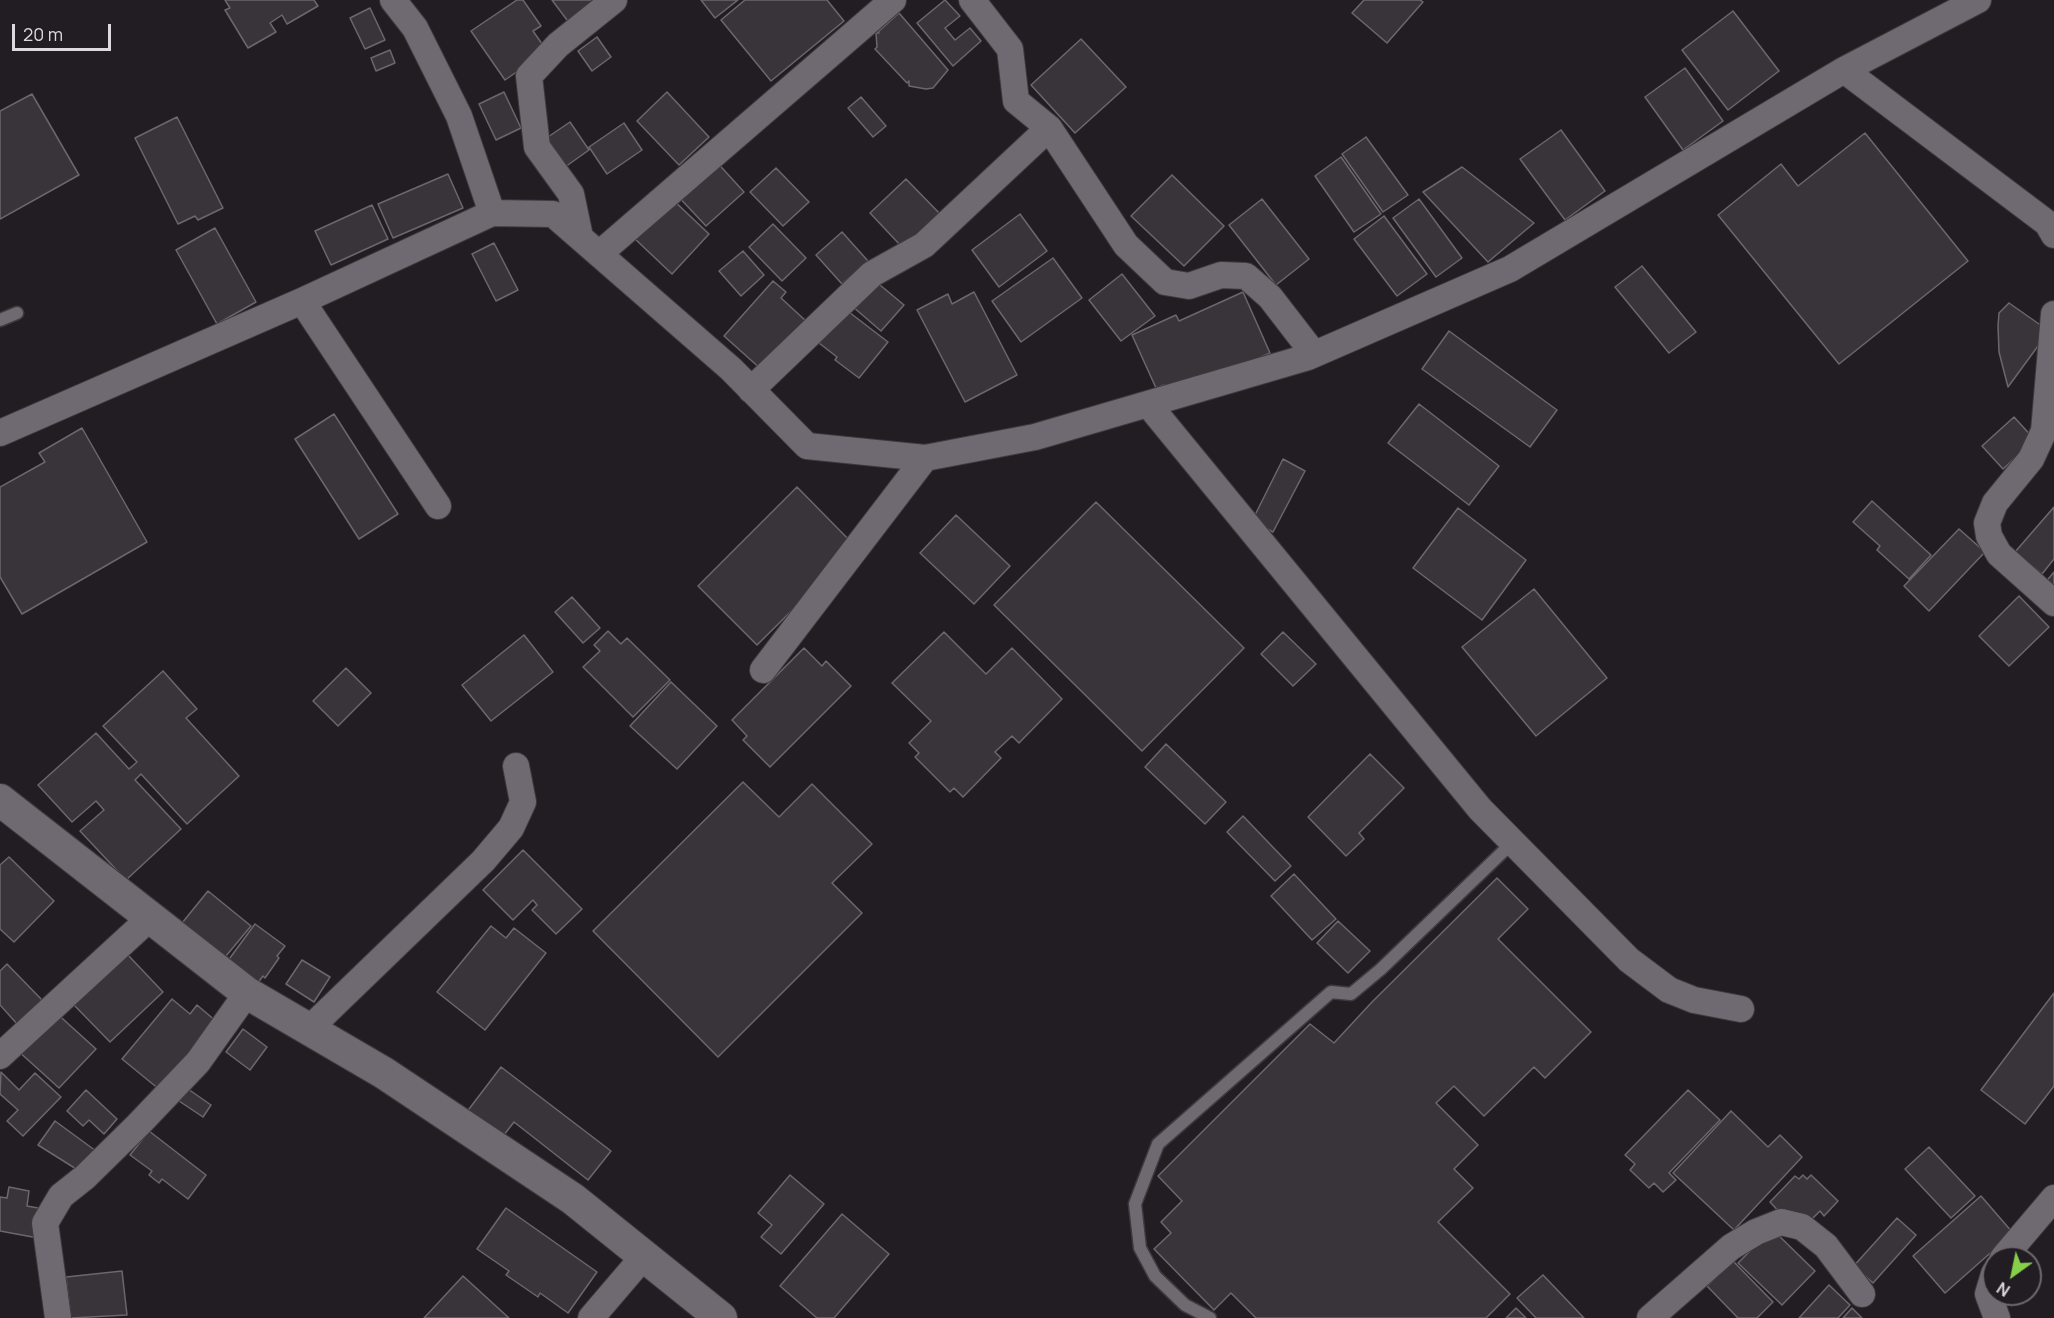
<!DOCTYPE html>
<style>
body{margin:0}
#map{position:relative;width:2054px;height:1318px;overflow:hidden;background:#211d23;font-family:Manrope,sans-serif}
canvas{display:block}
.north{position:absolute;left:1982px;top:1246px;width:60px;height:60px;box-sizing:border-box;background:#211d23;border:2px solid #6c696e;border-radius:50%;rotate:213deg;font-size:16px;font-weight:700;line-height:24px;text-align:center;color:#dddade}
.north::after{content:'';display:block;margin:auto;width:21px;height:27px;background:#87cf4a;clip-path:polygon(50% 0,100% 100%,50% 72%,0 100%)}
.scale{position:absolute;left:12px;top:24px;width:99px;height:27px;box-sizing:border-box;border:3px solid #dddade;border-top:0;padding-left:8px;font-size:18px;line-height:21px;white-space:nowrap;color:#dddade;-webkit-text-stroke:4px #211d23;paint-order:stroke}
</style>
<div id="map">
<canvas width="2054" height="1318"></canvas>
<div class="north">N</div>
<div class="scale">20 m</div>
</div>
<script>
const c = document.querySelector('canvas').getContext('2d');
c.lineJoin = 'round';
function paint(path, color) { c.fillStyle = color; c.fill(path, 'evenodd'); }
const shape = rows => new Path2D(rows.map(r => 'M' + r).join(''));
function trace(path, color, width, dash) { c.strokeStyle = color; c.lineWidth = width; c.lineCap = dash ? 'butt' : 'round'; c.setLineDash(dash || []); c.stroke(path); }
const building = shape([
 [225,0,314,0,318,6,287,24,282,15,270,23,276,32,248,48,225,10,230,8,225,0],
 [517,0,523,0,541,26,533,31,547,51,505,80,471,31,517,0],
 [552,0,600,0,570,24,552,0],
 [701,0,738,0,715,18,701,0],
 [745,0,827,0,844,21,771,81,721,20,745,0],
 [945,0,960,16,945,28,955,40,970,28,981,41,953,66,917,23,945,0],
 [1364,0,1420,0,1423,2,1387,43,1352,13,1364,0],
 [370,8,385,40,365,49,350,18,370,8],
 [1733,11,1779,71,1728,110,1682,50,1733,11],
 [899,13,948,70,933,88,926,89,909,86,909,81,907,83,875,49,877,47,876,33,879,33,878,32,899,13],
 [597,37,611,57,592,71,578,51,597,37],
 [1081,39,1126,87,1075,133,1031,85,1081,39],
 [390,50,395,63,376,71,371,58,390,50],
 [1685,68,1723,121,1683,150,1645,97,1685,68],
 [504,92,521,128,496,140,479,104,504,92],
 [667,92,709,137,679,165,637,121,667,92],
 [32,94,79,175,0,219,0,111,32,94],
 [861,97,886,126,873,137,848,108,861,97],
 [177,117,223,208,198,220,195,216,178,224,135,138,177,117],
 [570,122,589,150,565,167,545,139,570,122],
 [624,123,642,150,607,174,589,147,624,123],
 [1561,130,1605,191,1565,220,1520,159,1561,130],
 [1865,133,1968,261,1839,364,1718,215,1781,164,1798,186,1865,133],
 [1366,137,1408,195,1383,212,1342,154,1366,137],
 [1341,157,1381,214,1354,232,1315,176,1341,157],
 [713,158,744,192,706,226,675,193,713,158],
 [1462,167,1534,223,1488,262,1423,192,1462,167],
 [776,168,809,202,783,226,750,192,776,168],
 [448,174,463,208,393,238,378,204,448,174],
 [1172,175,1224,226,1184,266,1131,216,1172,175],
 [906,179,944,218,919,241,902,247,870,213,906,179],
 [671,198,709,234,672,274,634,238,671,198],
 [1262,199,1309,259,1276,285,1229,225,1262,199],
 [1419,199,1462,258,1436,277,1393,218,1419,199],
 [372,205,388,239,331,265,315,231,372,205],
 [1020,214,1047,251,999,287,972,250,1020,214],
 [1384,216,1427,274,1397,296,1354,239,1384,216],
 [773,224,806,258,782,281,749,247,773,224],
 [215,228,256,302,217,324,176,250,215,228],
 [842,232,868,261,842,284,816,255,842,232],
 [494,243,518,290,496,301,472,254,494,243],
 [743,251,764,275,741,296,719,271,743,251],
 [1053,258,1082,298,1021,342,992,301,1053,258],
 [1642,266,1696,332,1669,353,1615,287,1642,266],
 [1122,274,1155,316,1121,341,1089,300,1122,274],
 [874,280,904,305,881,331,852,306,874,280],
 [773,281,786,292,781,298,806,321,762,370,724,336,773,281],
 [974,292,1017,375,965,402,917,310,948,294,952,304,974,292],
 [1243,292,1270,353,1181,393,1168,394,1164,385,1156,388,1132,335,1176,315,1179,321,1243,292],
 [2009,303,2049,331,2008,387,1999,352,1998,326,1999,313,2009,303],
 [845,309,888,342,859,378,835,360,837,357,819,343,845,309],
 [1449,331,1557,410,1530,447,1422,369,1449,331],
 [1419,404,1499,466,1469,505,1388,443,1419,404],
 [334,414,398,514,359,539,295,439,334,414],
 [2014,417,2035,440,2003,469,1982,446,2014,417],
 [82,428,147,542,22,614,0,577,0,487,45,462,39,453,82,428],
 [1283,459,1305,471,1273,532,1252,521,1283,459],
 [797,487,856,547,757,645,698,586,797,487],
 [1872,501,1931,555,1909,579,1877,550,1880,546,1853,522,1872,501],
 [1096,502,1244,648,1142,751,994,605,1096,502],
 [2054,507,2054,559,2042,574,2015,552,2054,507],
 [1458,508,1526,560,1482,620,1413,568,1458,508],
 [956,515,1010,566,974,604,920,553,956,515],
 [1959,529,1985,552,1929,611,1904,586,1959,529],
 [2054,572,2054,593,2044,584,2054,572],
 [1534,589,1607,678,1536,736,1462,647,1534,589],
 [2019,596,2049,627,2009,666,1979,636,2019,596],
 [572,597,600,628,583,643,555,612,572,597],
 [608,631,621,644,627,638,670,680,633,717,583,667,600,651,594,645,608,631],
 [944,632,986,674,1012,648,1062,699,1019,743,1012,736,995,752,1001,758,963,797,954,788,950,792,915,757,919,753,909,743,931,721,892,683,944,632],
 [1283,632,1316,664,1293,686,1261,654,1283,632],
 [524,635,553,672,491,721,462,685,524,635],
 [804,648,822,666,826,661,851,686,770,767,743,740,747,736,732,720,804,648],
 [346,668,371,693,338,726,313,701,346,668],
 [163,671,197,709,186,718,239,776,187,824,141,774,135,780,181,829,126,880,80,831,104,810,96,801,72,822,38,785,96,733,129,769,137,762,103,726,163,671],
 [671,682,717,726,677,769,630,726,671,682],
 [1166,744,1226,802,1205,824,1145,767,1166,744],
 [1370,754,1404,788,1359,833,1364,839,1346,856,1308,817,1370,754],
 [743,782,779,817,812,784,872,844,832,883,862,913,718,1057,593,931,743,782],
 [1243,816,1291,866,1275,881,1227,832,1243,816],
 [523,850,582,909,556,934,532,910,537,905,533,900,513,920,483,890,523,850],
 [9,857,54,901,14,942,0,929,0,865,9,857],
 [1294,874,1336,919,1312,940,1271,896,1294,874],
 [1497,878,1528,909,1498,939,1591,1032,1545,1078,1534,1067,1484,1116,1454,1086,1436,1103,1478,1145,1454,1169,1473,1188,1438,1222,1510,1294,1486,1318,1256,1318,1231,1293,1214,1310,1154,1249,1171,1233,1161,1222,1182,1201,1158,1176,1310,1024,1334,1043,1372,1002,1497,878],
 [208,891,251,926,221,962,178,928,208,891],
 [1338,921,1370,951,1348,973,1317,943,1338,921],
 [255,924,285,946,277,956,279,958,265,978,263,976,254,988,224,966,255,924],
 [491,926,506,938,514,928,546,953,485,1030,437,992,491,926],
 [127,954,163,992,110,1042,74,1005,127,954],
 [302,960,330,977,314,1002,286,984,302,960],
 [7,964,43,1001,18,1025,0,1005,0,971,7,964],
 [2054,993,2054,1086,2025,1124,1981,1090,2054,993],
 [172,999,190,1014,197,1005,217,1022,160,1090,122,1059,172,999],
 [53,1010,96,1049,59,1088,17,1050,53,1010],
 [243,1029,267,1047,250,1070,226,1052,243,1029],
 [501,1067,611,1151,588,1180,514,1122,500,1140,466,1113,501,1067],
 [1,1072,19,1090,35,1073,61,1097,23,1136,7,1121,18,1110,0,1094,1,1072],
 [188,1089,211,1105,203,1117,179,1101,188,1089],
 [86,1090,117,1119,104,1134,89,1120,83,1126,67,1111,86,1090],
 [1688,1090,1720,1120,1669,1173,1676,1180,1663,1192,1654,1183,1649,1188,1630,1170,1635,1164,1625,1155,1688,1090],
 [1731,1111,1768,1147,1780,1135,1802,1157,1734,1230,1673,1173,1731,1111],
 [55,1121,96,1151,81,1172,38,1145,55,1121],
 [149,1131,206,1175,188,1199,162,1179,159,1183,149,1175,152,1171,130,1155,149,1131],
 [1929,1147,1975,1196,1951,1218,1905,1169,1929,1147],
 [790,1175,824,1204,781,1254,761,1237,772,1225,758,1213,790,1175],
 [1803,1175,1807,1179,1811,1175,1838,1201,1824,1216,1820,1211,1804,1227,1784,1217,1770,1202,1795,1176,1799,1179,1803,1175],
 [9,1187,29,1191,27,1206,44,1209,38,1238,0,1231,0,1197,7,1198,9,1187],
 [1981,1196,2013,1233,1945,1293,1913,1256,1981,1196],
 [506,1208,597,1272,568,1313,540,1293,538,1297,506,1275,509,1271,477,1249,506,1208],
 [842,1214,889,1254,834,1318,817,1318,780,1286,842,1214],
 [1897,1218,1916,1235,1873,1283,1865,1276,1863,1279,1851,1269,1897,1218],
 [1772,1229,1815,1271,1782,1305,1738,1263,1772,1229],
 [1733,1261,1773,1302,1757,1318,1738,1318,1707,1286,1733,1261],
 [122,1271,127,1315,71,1318,66,1277,122,1271],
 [1543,1275,1584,1318,1536,1318,1517,1298,1543,1275],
 [463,1276,509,1318,424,1318,463,1276],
 [1829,1285,1850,1305,1838,1318,1799,1318,1829,1285],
 [1516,1308,1526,1318,1506,1318,1516,1308],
 [1852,1308,1862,1318,1843,1318,1852,1308]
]);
const service = shape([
 [0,320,17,313],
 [1210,1318,1185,1305,1155,1276,1140,1248,1135,1204,1158,1144,1331,992,1351,994,1381,969,1513,842]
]);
const minor = shape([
 [393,0,415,28,459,116,492,213],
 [972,0,1010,49,1016,101,1049,128,1126,245,1165,282,1189,286,1221,275,1246,276,1270,297,1314,354],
 [1844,70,2047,223,2054,235],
 [580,237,571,194,537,147,529,76,558,45,614,0],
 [599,254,893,0],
 [302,301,438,506],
 [2054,314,2044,431,2031,459,1995,503,1987,523,1989,536,1999,554,2054,603],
 [751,390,872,274,924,245,1049,128],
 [1148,404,1480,809,1629,960,1669,990,1694,1000,1741,1009],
 [0,433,302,301,492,213,553,214,731,369,807,446,925,458,1035,437,1308,357,1510,269,1844,70,1978,0],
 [763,670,925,458],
 [309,1029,483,861,511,828,523,802,516,766],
 [0,1056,151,917],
 [2003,1258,2054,1198],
 [1994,1274,1988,1294,1997,1318],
 [58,1318,45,1223,61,1196,85,1177,138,1125,198,1062,247,993],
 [591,1318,644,1256],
 [1650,1318,1731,1247,1756,1232,1781,1222,1802,1227,1826,1246,1862,1294]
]);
const tertiary = shape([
 [0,800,247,993,384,1073,573,1199,721,1318]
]);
paint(building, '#39343a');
trace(building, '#6c676e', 1.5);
trace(service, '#3d3a3e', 15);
trace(minor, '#3d3a3e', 28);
trace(tertiary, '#3d3a3e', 34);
trace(service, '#6f6a71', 12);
trace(minor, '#6f6a71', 26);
trace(tertiary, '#6f6a71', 32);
</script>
